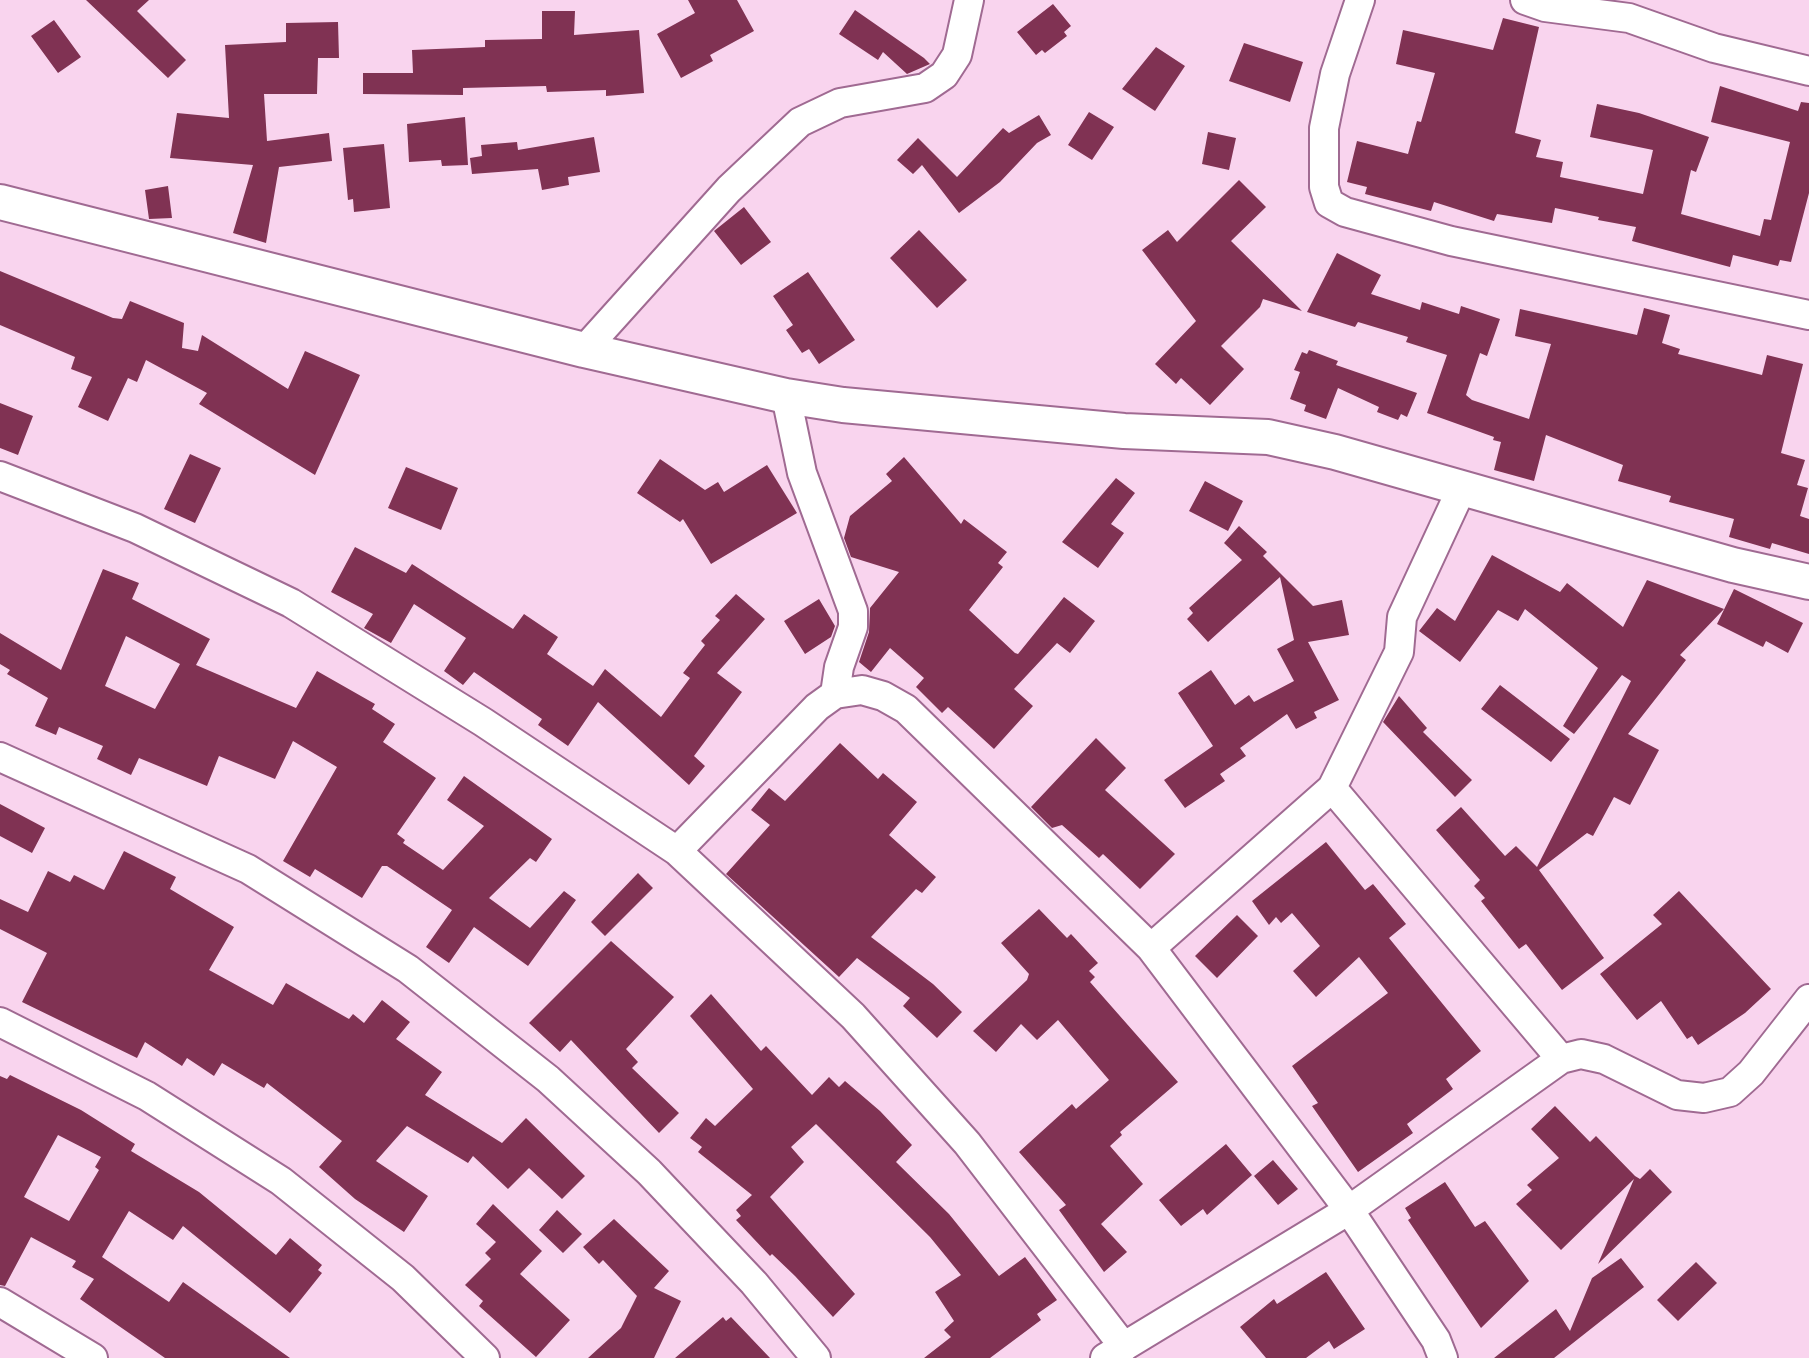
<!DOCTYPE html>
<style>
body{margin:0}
canvas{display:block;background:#f9d4ee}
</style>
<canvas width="1809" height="1358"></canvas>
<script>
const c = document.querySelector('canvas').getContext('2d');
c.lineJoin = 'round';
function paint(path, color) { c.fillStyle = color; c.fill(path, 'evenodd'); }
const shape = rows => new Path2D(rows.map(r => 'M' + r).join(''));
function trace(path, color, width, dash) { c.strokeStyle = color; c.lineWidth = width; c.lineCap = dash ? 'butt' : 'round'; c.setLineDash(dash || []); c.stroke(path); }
const building = shape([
 [86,0,149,0,137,11,186,60,168,78],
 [688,0,737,0,754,31,710,55,713,61,681,78,657,34,695,13],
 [1053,4,1071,26,1064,32,1067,36,1045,53,1042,50,1036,55,1017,32],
 [855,10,924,58,930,64,907,74,883,52,878,60,839,34],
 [542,11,575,11,574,35,639,30,644,93,606,96,606,90,547,92,546,86,463,88,463,95,363,94,363,73,413,73,412,50,485,47,485,40,542,39],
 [1503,18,1539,27,1515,133,1541,140,1536,157,1563,162,1560,177,1643,194,1653,150,1590,137,1597,104,1639,113,1709,137,1696,172,1691,170,1681,214,1760,236,1764,219,1771,220,1790,142,1711,122,1720,86,1798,111,1801,102,1809,103,1809,193,1791,262,1780,260,1778,266,1733,255,1730,267,1632,241,1636,227,1598,220,1599,217,1555,208,1552,223,1497,214,1494,221,1434,202,1431,211,1365,194,1367,187,1347,182,1357,141,1408,154,1417,121,1421,122,1435,73,1396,64,1403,30,1493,50],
 [54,20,81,57,58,73,31,36],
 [338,22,339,58,318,58,317,94,264,94,267,141,329,133,332,161,279,167,266,243,233,233,253,165,170,158,177,113,229,118,225,45,286,42,286,23],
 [1244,43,1303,62,1290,102,1229,81],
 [1156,47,1185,66,1155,111,1122,89],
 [1089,112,1114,127,1092,160,1068,145],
 [1039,115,1051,135,1037,143,1000,182,959,213,922,165,913,174,897,160,918,138,957,177,1003,128,1009,133],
 [465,117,468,165,442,166,441,160,409,162,407,124],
 [1208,132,1236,138,1229,170,1202,164],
 [594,137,600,172,568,177,569,185,542,190,538,169,472,174,470,158,482,156,481,145,517,142,518,150],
 [384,144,390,208,354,212,353,199,348,200,343,148],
 [1239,180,1266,207,1231,241,1302,311,1263,299,1260,307,1221,346,1244,369,1210,405,1181,378,1176,384,1155,364,1196,321,1142,250,1168,230,1177,242],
 [168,186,172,218,149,219,145,190],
 [744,207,771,242,741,265,714,231],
 [919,230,967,280,937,308,890,258],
 [1337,253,1381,275,1371,294,1420,310,1422,302,1459,314,1461,306,1500,319,1487,356,1480,353,1466,395,1472,400,1529,419,1551,344,1515,336,1520,309,1637,335,1644,308,1670,315,1662,343,1680,349,1678,354,1762,375,1767,355,1803,364,1781,453,1805,460,1797,485,1808,488,1800,516,1809,519,1809,554,1772,543,1770,549,1729,537,1734,519,1669,502,1671,496,1618,481,1623,465,1546,435,1534,481,1494,470,1501,442,1493,440,1494,437,1427,413,1447,355,1406,342,1408,337,1358,322,1355,327,1307,312],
 [0,271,113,318,122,319,130,301,184,323,182,348,198,351,202,335,288,389,305,351,360,375,315,475,199,404,207,393,146,360,137,382,128,378,108,421,78,407,92,377,71,369,75,357,0,325],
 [808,272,855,340,819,364,809,349,802,353,786,330,793,325,773,296],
 [1309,350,1338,361,1336,365,1417,393,1407,417,1401,414,1398,420,1377,412,1379,407,1338,388,1326,419,1304,411,1306,405,1290,399,1300,372,1294,370,1302,352,1307,354],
 [0,403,33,416,18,455,0,448],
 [190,454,221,468,195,523,164,509],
 [904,457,961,524,964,519,1007,552,998,563,1003,567,969,610,1015,653,1018,654,1064,597,1095,621,1070,653,1057,643,1014,689,1033,706,994,749,948,707,942,713,916,687,924,678,890,648,871,672,859,662,869,632,870,608,899,572,851,557,844,538,850,516,892,481,886,474],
 [660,459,705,490,718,482,724,492,767,465,797,513,711,564,683,519,680,522,637,493],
 [406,467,458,488,441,530,388,508],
 [1116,478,1135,493,1111,524,1124,533,1098,568,1062,542],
 [1205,481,1243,501,1228,531,1189,511],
 [1239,526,1267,552,1263,556,1313,606,1342,600,1349,635,1308,642,1339,700,1314,712,1317,718,1296,729,1287,714,1240,748,1246,756,1220,774,1225,781,1185,808,1164,780,1213,746,1178,693,1211,670,1235,705,1249,695,1254,702,1294,681,1277,649,1294,640,1280,577,1208,642,1187,619,1193,613,1189,608,1242,560,1224,543],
 [355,547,406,573,412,564,513,629,524,614,558,637,547,654,593,686,605,669,661,717,690,678,683,673,705,645,701,641,720,620,715,616,736,594,765,619,717,673,742,692,694,756,705,766,689,785,598,702,568,746,538,725,542,719,474,672,463,685,444,671,466,638,414,604,391,643,364,628,373,614,331,592],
 [1492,555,1560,592,1567,583,1623,627,1647,580,1724,609,1680,655,1686,660,1628,734,1659,750,1630,805,1614,797,1593,836,1587,833,1539,870,1604,958,1562,990,1526,944,1519,949,1481,901,1485,898,1474,886,1480,880,1436,830,1461,807,1505,856,1516,846,1537,867,1631,681,1622,675,1574,734,1563,726,1598,668,1525,609,1518,621,1498,610,1460,662,1419,631,1437,608,1455,621],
 [103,569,139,583,132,599,210,639,196,665,296,708,317,671,375,704,372,709,395,724,383,742,436,778,397,834,405,840,403,843,443,870,484,826,447,800,464,776,552,839,536,862,530,858,489,898,530,928,564,891,576,900,528,966,474,927,449,963,426,947,452,910,387,866,382,866,362,898,315,869,310,877,283,861,337,767,293,741,275,779,219,756,207,786,139,758,131,775,97,759,103,746,59,727,56,735,35,726,48,698,7,674,10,670,0,664,0,633,61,670],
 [126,636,180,664,155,709,105,686],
 [1734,589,1803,623,1788,653,1766,641,1763,647,1717,624],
 [819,599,835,626,831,637,805,654,784,621],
 [1500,685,1570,739,1551,762,1481,709],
 [1399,696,1427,728,1423,732,1472,780,1455,797,1383,722],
 [1096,738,1126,768,1105,790,1175,854,1140,889,1103,854,1099,858,1062,825,1052,828,1031,807],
 [840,743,878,779,883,773,917,802,889,835,936,877,922,893,916,889,871,937,933,984,962,1012,937,1038,903,1006,910,998,857,958,839,977,726,874,770,825,751,810,769,788,785,801],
 [0,804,45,828,32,853,0,836],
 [1326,842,1365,890,1373,884,1406,924,1389,938,1481,1051,1446,1079,1453,1089,1407,1124,1413,1133,1358,1172,1312,1106,1318,1103,1292,1066,1388,993,1359,957,1316,997,1293,971,1320,946,1292,913,1281,923,1276,917,1269,925,1252,901],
 [124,851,176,877,170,889,234,927,209,970,273,1005,286,983,349,1019,353,1014,364,1023,382,1000,410,1022,396,1039,442,1072,425,1095,502,1143,526,1118,585,1176,562,1199,529,1168,508,1189,473,1156,468,1163,407,1126,376,1161,428,1196,404,1232,355,1199,319,1167,342,1141,267,1083,264,1088,222,1063,214,1076,187,1058,182,1066,145,1042,137,1058,22,1002,47,953,0,929,0,899,28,912,48,871,70,882,74,875,104,890],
 [638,873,653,888,605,936,591,922],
 [1679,891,1771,989,1745,1013,1698,1045,1692,1036,1687,1039,1661,1001,1637,1020,1600,974,1662,924,1653,915],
 [1039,909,1067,938,1071,934,1098,963,1089,971,1095,977,1090,982,1178,1082,1120,1132,1122,1135,1110,1146,1143,1184,1101,1224,1127,1252,1104,1272,1059,1210,1066,1205,1019,1152,1072,1104,1076,1109,1109,1080,1058,1020,1037,1040,1021,1024,996,1052,973,1031,1027,980,1029,974,1001,943],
 [1237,915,1258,936,1217,978,1195,956],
 [611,941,674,997,626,1049,638,1062,632,1068,679,1113,659,1133,571,1040,560,1052,529,1023],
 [711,994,761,1051,766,1046,812,1095,829,1077,839,1087,845,1081,880,1111,912,1145,896,1162,949,1214,999,1276,1025,1257,1057,1300,1037,1314,1041,1320,990,1358,924,1358,951,1337,944,1330,954,1321,935,1292,961,1275,930,1237,816,1124,791,1147,804,1162,770,1197,855,1294,833,1317,795,1276,772,1254,770,1256,736,1220,741,1216,736,1210,752,1195,698,1152,702,1147,690,1138,706,1118,715,1126,753,1089,690,1016],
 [10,1075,81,1110,135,1144,131,1151,199,1192,276,1255,290,1238,322,1265,318,1270,322,1273,290,1313,183,1226,173,1240,129,1211,102,1257,169,1302,183,1282,290,1358,165,1358,80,1299,94,1279,72,1267,76,1261,31,1237,5,1286,0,1285,0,1076,7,1079],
 [58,1135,101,1157,95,1167,99,1170,69,1221,24,1197],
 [1555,1106,1590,1142,1596,1136,1635,1176,1640,1179,1650,1169,1672,1192,1598,1264,1634,1179,1561,1250,1516,1204,1532,1190,1527,1185,1559,1158,1531,1129],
 [1226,1144,1252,1175,1207,1215,1203,1209,1181,1226,1159,1200],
 [1273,1160,1298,1189,1278,1205,1254,1176],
 [1445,1182,1475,1227,1485,1221,1529,1281,1481,1328,1408,1220,1411,1218,1405,1208],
 [493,1204,542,1251,520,1274,570,1320,536,1357,479,1306,483,1301,465,1285,491,1259,485,1253,496,1242,476,1224],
 [557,1210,582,1234,563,1253,539,1230],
 [614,1219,669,1271,654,1288,681,1301,654,1358,588,1358,621,1328,637,1296,603,1260,599,1264,583,1247],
 [1621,1258,1644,1287,1554,1358,1494,1358,1556,1309,1570,1331,1592,1278],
 [1696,1262,1717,1283,1678,1321,1657,1300],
 [1326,1272,1365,1329,1334,1349,1329,1341,1306,1358,1266,1358,1240,1327,1274,1299,1277,1304],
 [723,1317,726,1321,731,1317,770,1358,675,1358]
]);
const minor = shape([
 [1360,0,1335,74,1324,128,1324,187,1329,203,1345,212,1451,241,1809,315],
 [1525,0,1545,7,1629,18,1714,48,1809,71],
 [584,350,729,189,800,122,840,103,925,88,944,75,957,55,969,0],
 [786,396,802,473,853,611,853,627,839,667,835,694],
 [0,476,135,528,291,603,483,722,677,851,853,1016,967,1143,1124,1347],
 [0,757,248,869,408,969,548,1079,649,1172,754,1283,816,1358],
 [1332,788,1561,1059],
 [677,851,817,707,835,694,862,690,883,696,906,709,1151,948,1349,1210,1436,1340,1443,1358],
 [1151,948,1332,788,1399,652,1402,617,1461,490],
 [0,1022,147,1096,281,1181,403,1278,485,1358],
 [0,1302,93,1358],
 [1105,1358,1349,1210,1561,1059,1581,1054,1604,1059,1677,1095,1704,1098,1730,1092,1751,1073,1809,999]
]);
const tertiary = shape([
 [0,202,584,350,786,396,843,405,1124,431,1268,437,1335,452,1733,565,1809,582]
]);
paint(building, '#803253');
trace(minor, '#a06a92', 32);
trace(tertiary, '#a06a92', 38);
trace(minor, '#fff', 28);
trace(tertiary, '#fff', 34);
</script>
